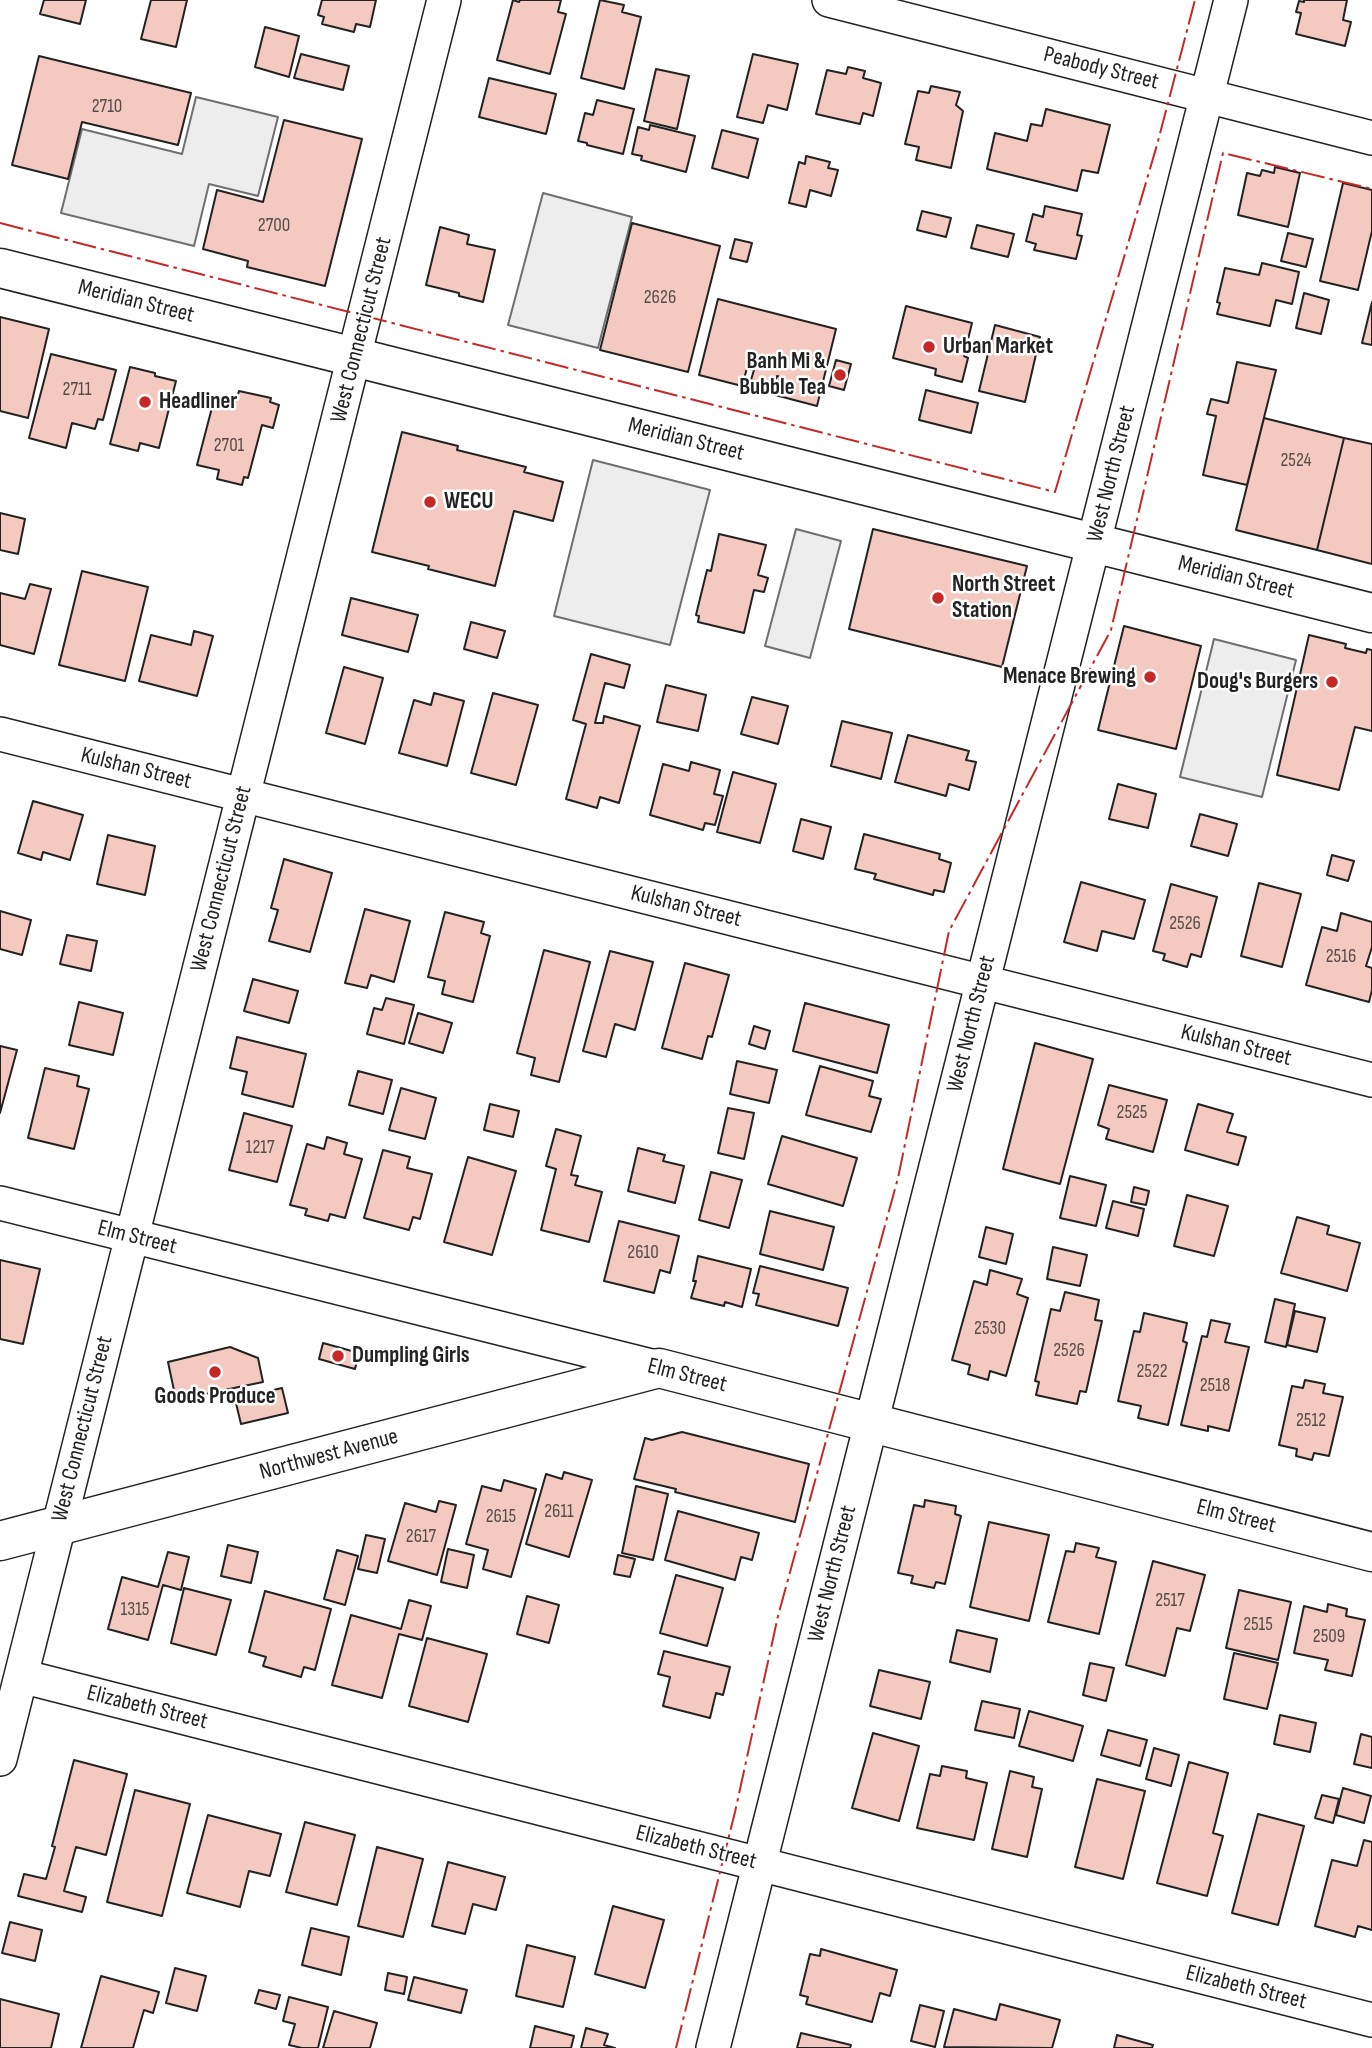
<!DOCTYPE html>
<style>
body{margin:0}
canvas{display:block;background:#fff}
</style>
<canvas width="1372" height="2048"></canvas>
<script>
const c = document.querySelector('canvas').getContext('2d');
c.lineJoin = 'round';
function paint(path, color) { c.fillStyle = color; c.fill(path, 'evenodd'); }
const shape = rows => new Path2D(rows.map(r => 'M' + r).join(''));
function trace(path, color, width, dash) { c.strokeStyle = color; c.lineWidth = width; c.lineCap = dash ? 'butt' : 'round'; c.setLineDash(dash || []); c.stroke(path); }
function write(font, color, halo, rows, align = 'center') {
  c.font = font + ' "Sofia Sans Condensed",sans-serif'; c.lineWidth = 5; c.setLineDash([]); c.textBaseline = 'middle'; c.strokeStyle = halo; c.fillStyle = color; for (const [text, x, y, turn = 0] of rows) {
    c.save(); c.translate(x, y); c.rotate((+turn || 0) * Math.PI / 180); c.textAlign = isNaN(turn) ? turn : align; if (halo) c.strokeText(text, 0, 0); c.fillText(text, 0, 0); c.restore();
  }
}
const parking = shape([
 [196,97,278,117,258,196,209,184,194,246,61,213,82,129,182,154,196,97],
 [543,193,632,217,598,348,508,325,543,193],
 [593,460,710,490,670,645,554,616,593,460],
 [796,529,841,541,810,658,765,646,796,529],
 [1214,639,1296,660,1262,797,1180,777,1214,639]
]);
const building = shape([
 [44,0,86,0,80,24,40,14,44,0],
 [151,0,187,0,176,47,141,39,151,0],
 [322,0,376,0,370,27,356,24,354,32,322,24,324,17,318,15,322,0],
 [513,0,519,2,520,0,561,0,558,12,566,14,550,74,497,60,513,0],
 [600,0,624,5,622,12,641,17,624,89,581,78,600,0],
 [1304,0,1347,0,1343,20,1351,22,1345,46,1296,34,1301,13,1296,12,1299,1,1304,2,1304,0],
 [265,27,299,36,289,77,255,67,265,27],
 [301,54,349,66,343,90,294,78,301,54],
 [753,54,798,64,787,110,768,105,763,123,737,117,753,54],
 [39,56,191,93,178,145,82,122,68,179,12,165,39,56],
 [848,67,865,71,863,78,881,83,873,116,863,113,860,124,816,114,827,70,846,74,848,67],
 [656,69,689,76,677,129,644,121,656,69],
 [489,78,556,94,546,134,479,117,489,78],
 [931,86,960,92,956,105,963,111,951,168,916,160,919,147,905,144,918,91,929,93,931,86],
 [597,100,634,109,623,154,587,145,587,143,578,141,585,113,593,115,597,100],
 [1046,109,1110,125,1098,173,1082,170,1077,191,987,169,995,133,1027,141,1031,124,1042,126,1046,109],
 [284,120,362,139,325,286,247,267,248,261,203,249,217,190,263,202,284,120],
 [650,125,695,136,686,172,641,160,642,156,632,154,638,127,649,130,650,125],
 [722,130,758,139,748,178,712,168,722,130],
 [806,156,830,162,828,168,838,170,831,196,810,190,806,207,789,203,799,162,805,164,806,156],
 [1275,167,1300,173,1288,227,1238,215,1247,173,1260,176,1262,170,1274,173,1275,167],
 [1343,183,1372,190,1372,231,1358,290,1320,281,1343,183],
 [1045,206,1082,214,1077,235,1082,236,1076,259,1034,250,1036,244,1026,241,1033,214,1043,217,1045,206],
 [922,211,951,218,946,237,917,230,922,211],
 [632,223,720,246,688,372,600,350,632,223],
 [977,225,1014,234,1008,257,971,248,977,225],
 [440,227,469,235,467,244,495,250,483,302,459,296,459,293,426,285,440,227],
 [1288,233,1313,239,1306,267,1281,261,1288,233],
 [735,239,752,243,747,262,730,258,735,239],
 [1262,263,1299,272,1292,304,1276,300,1270,326,1217,314,1220,303,1217,302,1225,268,1259,275,1262,263],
 [1304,293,1329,300,1321,334,1296,328,1304,293],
 [718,299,836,329,817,406,775,395,780,377,777,376,774,386,751,380,754,370,747,368,742,386,699,375,718,299],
 [1372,302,1372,345,1362,343,1372,302],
 [906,306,972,323,964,356,968,358,962,382,935,375,936,369,893,358,906,306],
 [0,317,49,329,28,418,0,411,0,317],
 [995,325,1040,337,1025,402,979,391,995,325],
 [51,354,116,370,103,420,98,419,95,429,72,423,66,448,29,438,51,354],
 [836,360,851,364,844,390,829,386,836,360],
 [1237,362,1276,370,1247,485,1203,475,1216,416,1207,414,1211,399,1228,403,1237,362],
 [130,367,155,373,155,376,176,381,159,448,140,443,138,451,110,444,130,367],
 [926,390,978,403,971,433,919,420,926,390],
 [239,391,271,398,270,402,279,405,273,428,262,425,248,478,244,477,242,485,217,479,219,470,197,465,215,396,236,401,239,391],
 [1264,418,1344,438,1317,550,1236,530,1264,418],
 [402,432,458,446,457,450,526,467,524,472,563,482,553,521,514,511,495,586,428,569,429,566,372,552,402,432],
 [1344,438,1372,444,1372,564,1317,550,1344,438],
 [0,513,25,519,18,554,0,550,0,513],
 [873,529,1027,566,1002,667,849,629,873,529],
 [719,534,766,545,758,575,768,578,764,592,754,590,744,633,698,622,699,616,696,615,707,570,711,571,719,534],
 [82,571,148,587,125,681,59,665,82,571],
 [30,584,51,589,34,654,0,645,0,593,25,599,30,584],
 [351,598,418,615,408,652,342,635,351,598],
 [471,622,505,631,497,658,464,649,471,622],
 [1124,626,1201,646,1176,749,1098,730,1124,626],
 [194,631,213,636,197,696,139,681,151,635,191,645,194,631],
 [1309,635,1346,644,1345,648,1366,653,1367,649,1372,650,1372,731,1355,727,1339,790,1277,775,1309,635],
 [591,654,630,665,624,688,605,683,595,723,603,723,604,716,640,726,619,803,600,797,597,808,566,799,586,724,573,720,591,654],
 [344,667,383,678,365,744,326,733,344,667],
 [666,685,706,695,698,731,657,722,666,685],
 [434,693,464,701,447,766,399,753,414,700,431,705,434,693],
 [493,693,538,705,516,785,471,773,493,693],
 [752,697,788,706,778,744,741,734,752,697],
 [842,721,892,733,881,779,831,766,842,721],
 [908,735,969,751,966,760,976,762,969,790,949,784,946,796,895,782,908,735],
 [691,762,720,770,714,794,723,796,715,825,705,823,703,830,650,815,663,764,689,771,691,762],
 [733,772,776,784,760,843,717,832,733,772],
 [1118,784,1156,794,1148,828,1109,819,1118,784],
 [33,801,83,815,70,860,43,852,41,860,18,853,33,801],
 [1200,814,1237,824,1228,856,1191,846,1200,814],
 [801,819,831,827,823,859,793,851,801,819],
 [864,834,940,854,939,859,951,863,944,892,934,890,933,895,874,879,876,874,855,869,864,834],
 [108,835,155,846,145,895,97,884,108,835],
 [1332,855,1354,861,1348,881,1327,875,1332,855],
 [284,859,332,873,310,952,269,941,278,910,271,908,284,859],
 [1081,882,1145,900,1134,939,1102,931,1097,951,1064,942,1081,882],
 [1259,883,1301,894,1282,967,1241,956,1259,883],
 [1171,884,1217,897,1201,957,1191,954,1187,967,1163,960,1165,954,1153,951,1171,884],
 [365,909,410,921,394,982,371,975,367,988,345,983,365,909],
 [0,911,31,920,22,955,0,949,0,911],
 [445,912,484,922,481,933,490,936,473,1002,442,994,445,981,428,977,445,912],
 [1341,913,1372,922,1372,947,1366,966,1372,968,1372,990,1369,1002,1306,985,1322,927,1337,931,1341,913],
 [67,935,97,941,91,971,60,964,67,935],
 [544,950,590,962,559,1082,531,1075,535,1058,517,1053,544,950],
 [610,951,653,962,635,1030,615,1024,606,1057,583,1051,610,951],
 [685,963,729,975,712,1037,708,1036,702,1059,662,1048,685,963],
 [253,979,298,991,289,1023,244,1011,253,979],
 [386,998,414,1005,404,1044,367,1034,374,1008,382,1010,386,998],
 [79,1002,123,1013,113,1055,69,1045,79,1002],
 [805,1003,889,1025,877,1073,793,1051,805,1003],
 [418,1013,452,1023,443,1053,409,1043,418,1013],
 [754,1026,770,1031,765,1049,749,1044,754,1026],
 [237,1037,306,1054,293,1107,242,1094,247,1072,230,1068,237,1037],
 [1035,1043,1093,1059,1060,1184,1003,1169,1035,1043],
 [0,1046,17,1050,0,1113,0,1046],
 [737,1061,777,1070,769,1103,730,1094,737,1061],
 [820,1066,873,1081,869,1096,881,1099,871,1132,806,1115,820,1066],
 [45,1068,79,1076,77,1086,89,1089,74,1149,28,1138,45,1068],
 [358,1071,392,1080,383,1114,349,1105,358,1071],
 [1109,1085,1167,1100,1153,1152,1106,1139,1109,1129,1098,1125,1109,1085],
 [401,1088,436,1098,425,1139,389,1130,401,1088],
 [490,1104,519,1111,513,1137,484,1130,490,1104],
 [1198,1104,1233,1114,1227,1132,1246,1137,1238,1165,1185,1150,1198,1104],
 [728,1108,754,1113,744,1159,718,1153,728,1108],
 [244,1113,292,1126,277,1182,229,1170,244,1113],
 [556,1129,581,1136,571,1175,578,1176,575,1185,602,1192,589,1242,541,1230,556,1169,546,1166,556,1129],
 [782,1136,857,1158,843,1206,768,1184,782,1136],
 [327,1137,347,1143,344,1154,362,1159,345,1218,330,1214,328,1221,305,1215,307,1209,290,1205,307,1144,324,1149,327,1137],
 [638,1148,665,1155,663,1161,684,1166,675,1203,628,1191,638,1148],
 [383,1150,410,1157,407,1168,432,1174,420,1219,413,1217,409,1230,364,1218,383,1150],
 [468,1157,516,1171,492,1255,444,1242,468,1157],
 [711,1172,742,1180,729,1228,699,1220,711,1172],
 [1070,1176,1106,1185,1096,1226,1060,1218,1070,1176],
 [1134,1187,1149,1191,1146,1205,1131,1202,1134,1187],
 [1187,1195,1228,1206,1214,1256,1174,1246,1187,1195],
 [1113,1201,1144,1209,1138,1236,1106,1228,1113,1201],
 [770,1211,834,1227,823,1270,760,1254,770,1211],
 [1297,1217,1329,1226,1327,1234,1360,1243,1347,1291,1281,1273,1297,1217],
 [619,1221,679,1236,670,1273,660,1270,654,1293,604,1281,619,1221],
 [986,1227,1013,1234,1006,1264,979,1257,986,1227],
 [1053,1247,1087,1255,1080,1286,1047,1279,1053,1247],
 [698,1256,751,1269,742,1307,725,1302,724,1306,691,1298,696,1281,693,1281,698,1256],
 [0,1260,40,1269,23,1344,0,1339,0,1260],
 [760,1266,848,1288,838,1326,756,1305,759,1294,753,1293,760,1266],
 [990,1270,1022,1279,1017,1294,1028,1298,1006,1376,990,1371,988,1380,968,1374,970,1365,952,1360,974,1281,987,1285,990,1270],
 [1065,1292,1099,1300,1095,1320,1102,1321,1086,1392,1080,1391,1077,1404,1036,1395,1039,1382,1035,1381,1051,1309,1060,1311,1065,1292],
 [1275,1299,1295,1304,1286,1347,1265,1342,1275,1299],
 [1295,1311,1325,1318,1317,1352,1287,1345,1295,1311],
 [1144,1313,1187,1323,1183,1341,1187,1343,1168,1425,1138,1418,1141,1406,1118,1401,1134,1331,1140,1332,1144,1313],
 [1211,1320,1230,1324,1225,1342,1249,1347,1229,1431,1208,1426,1208,1431,1181,1425,1202,1336,1207,1337,1211,1320],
 [323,1343,359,1353,355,1369,319,1359,323,1343],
 [230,1347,258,1358,263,1382,176,1400,168,1362,230,1347],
 [1305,1380,1325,1384,1323,1393,1343,1397,1329,1456,1314,1453,1312,1460,1296,1456,1297,1449,1279,1445,1292,1386,1303,1388,1305,1380],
 [282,1388,288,1413,241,1424,235,1399,282,1388],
 [682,1432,809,1464,795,1522,675,1492,676,1489,634,1479,645,1438,652,1440,682,1432],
 [564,1472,592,1480,569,1557,526,1544,546,1474,562,1479,564,1472],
 [504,1480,536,1489,511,1577,483,1569,488,1550,466,1544,482,1486,501,1491,504,1480],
 [636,1486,668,1494,653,1560,622,1553,636,1486],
 [925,1500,956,1506,955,1514,961,1516,945,1584,936,1582,934,1588,911,1583,913,1576,898,1573,914,1505,924,1507,925,1500],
 [439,1501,456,1505,437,1575,388,1561,405,1503,436,1512,439,1501],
 [678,1511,759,1533,752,1560,741,1557,735,1580,665,1560,678,1511],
 [989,1522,1049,1535,1029,1621,970,1607,989,1522],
 [366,1535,385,1539,377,1573,358,1569,366,1535],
 [1076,1543,1099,1548,1096,1557,1116,1562,1099,1634,1048,1622,1066,1551,1074,1552,1076,1543],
 [228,1545,258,1552,251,1583,221,1576,228,1545],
 [448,1549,474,1555,467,1588,441,1582,448,1549],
 [337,1550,358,1556,345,1605,324,1599,337,1550],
 [168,1552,189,1557,181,1590,163,1585,148,1640,108,1629,122,1577,158,1587,168,1552],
 [618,1555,635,1559,630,1577,614,1574,618,1555],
 [1153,1561,1205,1575,1190,1631,1177,1628,1165,1676,1126,1665,1153,1561],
 [676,1575,723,1588,707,1646,660,1633,676,1575],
 [184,1588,231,1600,216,1655,171,1643,184,1588],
 [1239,1590,1291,1602,1278,1660,1226,1648,1239,1590],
 [265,1591,331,1609,315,1670,304,1667,301,1677,263,1666,266,1657,249,1652,265,1591],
 [527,1596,559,1605,549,1643,517,1634,527,1596],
 [409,1600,431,1606,422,1640,399,1634,382,1698,332,1685,351,1615,401,1629,409,1600],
 [1328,1604,1347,1609,1346,1616,1365,1620,1352,1676,1325,1670,1328,1660,1294,1653,1304,1606,1327,1612,1328,1604],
 [957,1630,997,1639,990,1672,950,1662,957,1630],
 [427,1638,487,1654,468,1722,409,1706,427,1638],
 [664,1651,730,1667,723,1695,716,1693,710,1718,663,1706,670,1677,658,1674,664,1651],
 [1234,1653,1278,1663,1267,1709,1224,1699,1234,1653],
 [1090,1663,1114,1668,1106,1701,1083,1695,1090,1663],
 [879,1670,930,1682,921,1719,870,1706,879,1670],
 [982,1701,1020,1709,1014,1738,975,1730,982,1701],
 [1029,1711,1083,1726,1073,1761,1019,1746,1029,1711],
 [1280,1715,1316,1723,1310,1752,1274,1744,1280,1715],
 [1108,1730,1147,1740,1140,1766,1101,1755,1108,1730],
 [873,1733,919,1746,899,1821,852,1808,873,1733],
 [1361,1734,1372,1737,1372,1768,1354,1764,1361,1734],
 [1154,1748,1179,1755,1171,1786,1146,1779,1154,1748],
 [74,1760,127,1774,106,1855,76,1847,64,1891,86,1897,82,1912,18,1896,24,1874,46,1879,55,1847,52,1846,74,1760],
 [1189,1762,1228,1773,1213,1833,1223,1836,1207,1896,1157,1883,1189,1762],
 [942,1766,967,1771,966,1778,987,1783,974,1840,917,1828,930,1774,940,1776,942,1766],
 [1010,1771,1034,1777,1032,1787,1042,1789,1027,1857,992,1849,1010,1771],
 [1097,1779,1145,1791,1123,1879,1075,1867,1097,1779],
 [1343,1788,1371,1796,1364,1823,1336,1815,1343,1788],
 [135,1790,190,1804,162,1916,107,1902,135,1790],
 [1322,1795,1339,1799,1333,1823,1315,1818,1322,1795],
 [1258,1814,1304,1826,1278,1925,1232,1913,1258,1814],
 [208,1815,281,1834,270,1876,249,1871,240,1907,187,1893,208,1815],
 [305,1822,355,1835,337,1905,286,1892,305,1822],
 [1364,1840,1372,1842,1372,1930,1358,1926,1355,1937,1315,1926,1332,1860,1357,1866,1364,1840],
 [377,1847,423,1859,403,1937,358,1926,377,1847],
 [448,1862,505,1877,496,1910,473,1904,465,1934,432,1926,448,1862],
 [613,1906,664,1920,645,1988,595,1974,613,1906],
 [10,1922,42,1930,35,1961,2,1953,10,1922],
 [311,1928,349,1937,341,1975,302,1965,311,1928],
 [527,1945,575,1957,563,2007,516,1996,527,1945],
 [821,1949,897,1970,890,1996,880,1993,872,2022,806,2004,808,1997,800,1995,810,1954,820,1956,821,1949],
 [175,1968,206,1976,197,2011,166,2003,175,1968],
 [388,1973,407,1977,404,1994,385,1990,388,1973],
 [101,1976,159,1992,153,2013,144,2010,133,2048,81,2048,101,1976],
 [414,1977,467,1990,461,2013,408,2000,414,1977],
 [259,1990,280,1995,276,2009,255,2003,259,1990],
 [289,1997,328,2007,318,2048,302,2048,289,2045,295,2024,283,2021,289,1997],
 [0,1999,59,2014,51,2048,0,2048,0,1999],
 [1000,2004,1060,2020,1052,2048,944,2047,954,2009,996,2020,1000,2004],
 [920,2005,944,2011,935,2047,911,2041,920,2005],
 [334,2011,377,2023,370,2048,323,2048,334,2011],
 [535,2026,574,2036,571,2048,530,2048,535,2026],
 [586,2028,608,2034,604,2045,615,2048,581,2048,586,2028],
 [801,2033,851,2045,850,2048,797,2048,801,2033],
 [1117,2035,1153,2045,1152,2048,1114,2048,1117,2035]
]);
const minor = shape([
 [829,0,1372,138],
 [0,734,1372,1080],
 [0,1203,659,1368],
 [21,1676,1372,2020],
 [0,1759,444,0],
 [713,2048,1231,0]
]);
const tertiary = shape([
 [0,268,1372,613],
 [0,1541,659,1368,1372,1552]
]);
const power = shape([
 [0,223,1055,492,1157,145,1195,0],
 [676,2048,735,1812,778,1616,898,1178,949,931,1111,630,1223,153,1372,189]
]);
const markers = [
 [929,347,7,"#c62828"],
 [840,375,7,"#c62828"],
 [145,402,7,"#c62828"],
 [430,502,7,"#c62828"],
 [938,598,7,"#c62828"],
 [1150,677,7,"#c62828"],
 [1332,682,7,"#c62828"],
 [338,1356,7,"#c62828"],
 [215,1372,7,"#c62828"]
];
const numberNames = [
 ["2710",107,107],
 ["2700",274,226],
 ["2626",660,298],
 ["2711",77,390],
 ["2701",229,446],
 ["2524",1296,461],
 ["2526",1185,924],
 ["2516",1341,957],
 ["2525",1132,1113],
 ["1217",260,1148],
 ["2610",643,1253],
 ["2530",990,1329],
 ["2526",1069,1351],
 ["2522",1152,1372],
 ["2518",1215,1386],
 ["2512",1311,1421],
 ["2611",559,1512],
 ["2615",501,1517],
 ["2617",421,1537],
 ["2517",1170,1601],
 ["1315",135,1610],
 ["2515",1258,1625],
 ["2509",1329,1637]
];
const streetNames = [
 ["Peabody Street",1101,69,14],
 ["Meridian Street",136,302,14],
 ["West Connecticut Street",362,330,-76],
 ["Meridian Street",686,440,14],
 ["West North Street",1112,474,-76],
 ["Meridian Street",1236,578,14],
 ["Kulshan Street",136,769,14],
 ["West Connecticut Street",222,879,-76],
 ["Kulshan Street",686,907,14],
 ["West North Street",972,1024,-76],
 ["Kulshan Street",1236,1046,14],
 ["Elm Street",137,1238,14],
 ["Elm Street",687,1376,14],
 ["West Connecticut Street",83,1429,-76],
 ["Northwest Avenue",329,1455,-15],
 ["Elm Street",1236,1517,14],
 ["West North Street",833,1574,-76],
 ["Elizabeth Street",147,1708,14],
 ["Elizabeth Street",696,1848,14],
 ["Elizabeth Street",1246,1988,14]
];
const poiNames = [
 ["Urban Market",943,347],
 ["Banh Mi &",826,362,"right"],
 ["Bubble Tea",826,388,"right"],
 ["Headliner",159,402],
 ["WECU",444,502],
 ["North Street",952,585],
 ["Station",952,611],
 ["Menace Brewing",1136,677,"right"],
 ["Doug's Burgers",1318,682,"right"],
 ["Dumpling Girls",352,1356],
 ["Goods Produce",215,1397,"center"]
];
paint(parking, '#ededed');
trace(parking, '#6f6f6f', 2);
paint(building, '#f3c9c0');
trace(building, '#222', 2);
trace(minor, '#222', 36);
trace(tertiary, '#222', 41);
trace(minor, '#fff', 33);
trace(tertiary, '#fff', 38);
trace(power, '#c62828', 2, [24, 5, 3.5, 5]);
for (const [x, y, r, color] of markers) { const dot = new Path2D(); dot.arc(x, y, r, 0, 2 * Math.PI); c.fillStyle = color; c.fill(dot); trace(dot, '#fff', 2.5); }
write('19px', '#564c4a', null, numberNames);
write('23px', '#222', '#fff', streetNames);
write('bold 23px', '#222', '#fff', poiNames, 'left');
</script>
